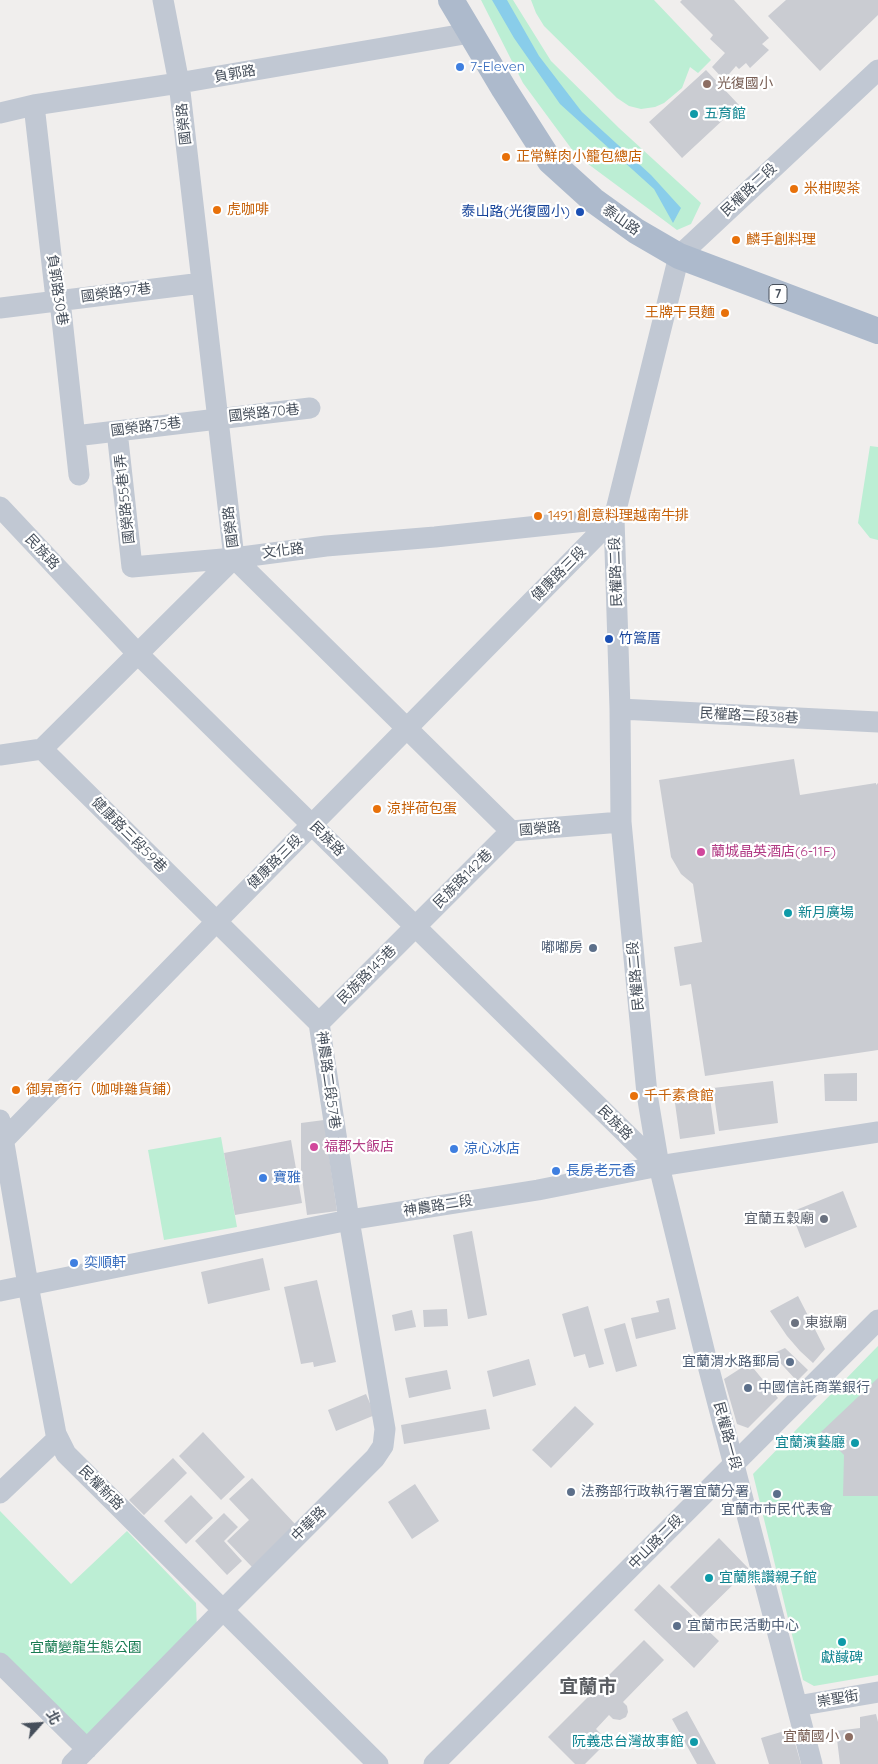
<!DOCTYPE html>
<meta charset="utf-8">
<style>
body{margin:0}
#map{position:relative;width:878px;height:1764px;overflow:hidden;background:#f0eeed;font-family:Quicksand,"Noto Sans TC",sans-serif}
canvas{display:block}
.north{position:absolute;left:15px;top:1699px;width:50px;height:50px;-webkit-text-stroke:4px #fff;paint-order:stroke;rotate:64deg;font-size:14px;font-weight:700;line-height:20px;text-align:center;color:#464f5b}
.north::after{content:'';display:block;margin:auto;width:18px;height:22px;background:#464f5b;clip-path:polygon(50% 0,100% 100%,50% 72%,0 100%)}
</style>
<div id="map">
<canvas width="878" height="1764"></canvas>
<div class="north">北</div>
</div>
<script>
const c = document.querySelector('canvas').getContext('2d');
c.lineJoin = 'round';
function paint(path, color) { c.fillStyle = color; c.fill(path, 'evenodd'); }
const shape = rows => new Path2D(rows.map(r => 'M' + r).join(''));
function trace(path, color, width, dash) { c.strokeStyle = color; c.lineWidth = width; c.lineCap = dash ? 'butt' : 'round'; c.setLineDash(dash || []); c.stroke(path); }
function write(font, color, halo, rows, align = 'center') {
  c.font = font + ' Quicksand,"Noto Sans TC",sans-serif'; c.lineWidth = 4.5; c.setLineDash([]); c.textBaseline = 'middle'; c.strokeStyle = halo; c.fillStyle = color; for (const [text, x, y, turn = 0] of rows) {
    c.save(); c.translate(x, y); c.rotate((+turn || 0) * Math.PI / 180); c.textAlign = isNaN(turn) ? turn : align; if (halo) c.strokeText(text, 0, 0); c.fillText(text, 0, 0); c.restore();
  }
}
const green = shape([
 [481,0,513,0,551,61,619,128,701,203,691,224,677,230,576,155,523,83],
 [531,0,654,0,711,60,698,73,690,67,682,88,664,103,655,107,641,109,629,106,617,98,544,26,536,13],
 [870,446,878,447,878,540,870,538,858,523],
 [221,1137,237,1227,164,1240,148,1150],
 [878,1346,878,1675,814,1686,803,1680,753,1474],
 [0,1511,71,1584,127,1531,196,1603,197,1630,86,1743,0,1655]
]);
const water = shape([
 [492,0,507,0,539,56,582,112,651,175,681,208,673,223,654,189,560,104,514,38]
]);
const building = shape([
 [682,0,734,0,769,38,762,44,769,50,750,68,746,63,739,69,736,66,724,80,712,67,725,53,710,39,713,35,680,2],
 [786,0,878,0,878,15,820,71,768,16],
 [706,70,739,105,682,158,649,122],
 [794,759,800,795,876,783,876,785,878,783,878,1050,705,1076,691,984,680,986,674,947,702,942,693,884,681,874,671,857,659,780],
 [857,1073,857,1101,825,1101,824,1074],
 [773,1081,778,1123,719,1131,713,1088],
 [709,1091,715,1134,680,1139,674,1096],
 [324,1120,337,1211,307,1215,301,1170,301,1123],
 [291,1140,302,1203,235,1215,224,1153],
 [843,1191,857,1227,805,1248,791,1212],
 [472,1231,487,1315,468,1319,453,1235],
 [263,1258,270,1290,208,1304,201,1272],
 [317,1280,336,1362,314,1367,313,1362,301,1364,284,1287],
 [798,1296,825,1349,813,1363,800,1351,787,1336,770,1311],
 [669,1298,676,1329,636,1339,631,1318,659,1312,656,1301],
 [588,1306,604,1364,589,1368,585,1354,574,1357,562,1314],
 [447,1309,448,1326,424,1327,423,1310],
 [412,1310,416,1327,395,1331,392,1315],
 [625,1323,637,1366,616,1372,604,1329],
 [785,1348,808,1370,797,1381,772,1354],
 [529,1359,536,1385,493,1397,487,1371],
 [749,1363,778,1398,748,1428,737,1424,724,1379],
 [447,1370,451,1389,409,1398,405,1378],
 [878,1378,878,1496,843,1496,844,1455,821,1432],
 [366,1394,375,1415,336,1431,328,1410],
 [575,1406,594,1424,551,1468,532,1450],
 [486,1409,490,1429,404,1444,401,1425],
 [203,1432,245,1477,221,1500,179,1456],
 [173,1458,187,1473,144,1515,129,1500],
 [252,1478,296,1525,252,1567,227,1541,249,1520,229,1499],
 [415,1484,439,1521,412,1539,388,1502],
 [191,1495,213,1518,186,1544,164,1521],
 [224,1513,238,1527,224,1541,242,1561,227,1575,195,1541],
 [719,1538,749,1569,700,1617,670,1587],
 [659,1584,719,1641,694,1668,634,1610],
 [644,1640,664,1660,623,1702,627,1706,628,1712,626,1717,620,1720,613,1719,609,1715,596,1729,608,1741,585,1764,575,1764,548,1737,589,1696,585,1692,598,1680,601,1683],
 [687,1711,716,1764,697,1764,672,1719],
 [876,1714,878,1722,878,1764,840,1764,836,1731,860,1728,860,1717],
 [791,1729,801,1764,769,1764,761,1738]
]);
const minor = shape([
 [163,0,179,83,234,558,511,831,621,822],
 [34,105,55,290,61,310,79,475],
 [0,113,34,105,179,83,470,33],
 [0,308,202,283],
 [117,431,132,567,234,558],
 [75,436,310,408],
 [0,507,138,654,659,1166],
 [620,709,878,722],
 [42,749,319,1023,349,1220,385,1429,383,1446,375,1458,224,1609,72,1764],
 [0,755,42,749,234,558,326,546,435,537,614,518],
 [319,1023,511,831],
 [0,1120,28,1285,56,1434,66,1454,378,1764],
 [0,1144,216,922,614,518],
 [0,1291,349,1220,538,1190,659,1166,878,1132],
 [0,1493,58,1438],
 [0,1663,87,1749],
 [797,1706,878,1692],
 [434,1764,878,1320],
 [812,1764,705,1354,659,1166,647,1094,621,822,620,709,614,518,679,256,878,70]
]);
const major = shape([
 [451,0,504,89,550,161,593,200,636,231,679,256,878,331]
]);
const markers = [
 [460,67,5,"#3f7fe0"],
 [707,84,5,"#8d6e63"],
 [694,114,5,"#0f9aa8"],
 [506,157,5,"#e8710a"],
 [794,189,5,"#e8710a"],
 [217,210,5,"#e8710a"],
 [580,212,5,"#1a4fb4"],
 [736,240,5,"#e8710a"],
 [725,313,5,"#e8710a"],
 [538,516,5,"#e8710a"],
 [609,639,5,"#1a4fb4"],
 [377,809,5,"#e8710a"],
 [701,852,5,"#d1479c"],
 [788,913,5,"#0f9aa8"],
 [593,948,5,"#5c6f8a"],
 [16,1090,5,"#e8710a"],
 [634,1096,5,"#e8710a"],
 [314,1147,5,"#d1479c"],
 [454,1149,5,"#3f7fe0"],
 [556,1171,5,"#3f7fe0"],
 [263,1178,5,"#3f7fe0"],
 [824,1219,5,"#6b7280"],
 [74,1263,5,"#3f7fe0"],
 [795,1323,5,"#6b7280"],
 [790,1362,5,"#5c6f8a"],
 [748,1388,5,"#5c6f8a"],
 [855,1443,5,"#0f9aa8"],
 [571,1492,5,"#5c6f8a"],
 [777,1494,5,"#5c6f8a"],
 [709,1578,5,"#0f9aa8"],
 [677,1626,5,"#5c6f8a"],
 [842,1642,5,"#0f9aa8"],
 [849,1737,5,"#8d6e63"],
 [694,1742,5,"#0f9aa8"]
];
const shields = [
 [778,294,18]
];
const shieldNames = [
 ["7",778,294]
];
const shopNames = [
 ["7-Eleven",470,67],
 ["涼心冰店",464,1149],
 ["長房老元香",566,1171],
 ["寶雅",273,1178],
 ["奕順軒",84,1263]
];
const streetNames = [
 ["負郭路",235,74,-10],
 ["國榮路",184,124,-96],
 ["民權路二段",749,190,-43],
 ["泰山路",621,220,35],
 ["負郭路30巷",57,290,81],
 ["國榮路97巷",116,293,-7],
 ["國榮路70巷",264,413,-6],
 ["國榮路75巷",146,427,-7],
 ["國榮路55巷1弄",125,499,-96],
 ["國榮路",231,527,-97],
 ["文化路",283,551,-7],
 ["民族路",42,552,47],
 ["民權路二段",616,572,-92],
 ["健康路三段",559,574,-45],
 ["民權路二段38巷",749,716,3],
 ["國榮路",540,829,-5],
 ["健康路三段59巷",129,835,45],
 ["民族路",327,839,45],
 ["健康路三段",275,862,-45],
 ["民族路142巷",463,879,-45],
 ["民族路145巷",367,975,-45],
 ["民權路二段",636,976,-95],
 ["神農路二段57巷",328,1080,82],
 ["民族路",615,1123,45],
 ["神農路二段",438,1206,-9],
 ["民權路一段",727,1436,75],
 ["民權新路",101,1488,45],
 ["中華路",309,1524,-45],
 ["中山路二段",656,1542,-45],
 ["崇聖街",838,1699,-10]
];
const educationNames = [
 ["光復國小",717,84],
 ["宜蘭國小",839,1737,"right"]
];
const cultureNames = [
 ["五育館",704,114],
 ["新月廣場",798,913],
 ["宜蘭演藝廳",845,1443,"right"],
 ["宜蘭熊讚親子館",719,1578],
 ["獻馘碑",842,1658,"center"],
 ["阮義忠台灣故事館",684,1742,"right"]
];
const foodNames = [
 ["正常鮮肉小籠包總店",516,157],
 ["米柑喫茶",804,189],
 ["虎咖啡",227,210],
 ["麟手創料理",746,240],
 ["王牌干貝麵",715,313,"right"],
 ["1491 創意料理越南牛排",548,516],
 ["涼拌荷包蛋",387,809],
 ["御昇商行（咖啡雜貨鋪）",26,1090],
 ["千千素食館",644,1096]
];
const transitNames = [
 ["泰山路(光復國小)",570,212],
 ["竹篙厝",619,639,"left"]
];
const hotelNames = [
 ["蘭城晶英酒店(6-11F)",711,852],
 ["福郡大飯店",324,1147]
];
const serviceNames = [
 ["嘟嘟房",583,948,"right"],
 ["宜蘭渭水路郵局",780,1362,"right"],
 ["中國信託商業銀行",758,1388],
 ["法務部行政執行署宜蘭分署",581,1492],
 ["宜蘭市市民代表會",777,1510,"center"],
 ["宜蘭市民活動中心",687,1626]
];
const worshipNames = [
 ["宜蘭五穀廟",814,1219],
 ["東嶽廟",805,1323,"left"]
];
const parkNames = [
 ["宜蘭變龍生態公園",86,1648]
];
const districtNames = [
 ["宜蘭市",588,1687]
];
paint(green, '#bceed4');
paint(water, '#89cdea');
paint(building, '#caccd2');
trace(minor, '#c1c8d3', 21);
trace(major, '#adbacc', 26);
for (const [x, y, r, color] of markers) { const dot = new Path2D(); dot.arc(x, y, r, 0, 2 * Math.PI); c.fillStyle = color; c.fill(dot); trace(dot, '#fff', 2); }
for (const [x, y, w] of shields) { const box = new Path2D(); box.roundRect(x - w / 2, y - 9.5, w, 19, 4); c.fillStyle = '#fff'; c.fill(box); trace(box, '#464f5b', 1); }
write('bold 12px', '#464f5b', null, shieldNames);
write('14px', '#366cbe', '#fff', shopNames, 'left');
write('14px', '#464f5b', '#fff', streetNames);
write('14px', '#785e54', '#fff', educationNames, 'left');
write('14px', '#0d838f', '#fff', cultureNames, 'left');
write('14px', '#c56008', '#fff', foodNames, 'left');
write('14px', '#164399', '#fff', transitNames, 'right');
write('14px', '#b23c85', '#fff', hotelNames, 'left');
write('14px', '#4e5e75', '#fff', serviceNames, 'left');
write('14px', '#5b616d', '#fff', worshipNames, 'right');
write('14px', '#187b52', '#fff', parkNames);
write('bold 19px', '#5a5d62', '#fff', districtNames);
</script>
